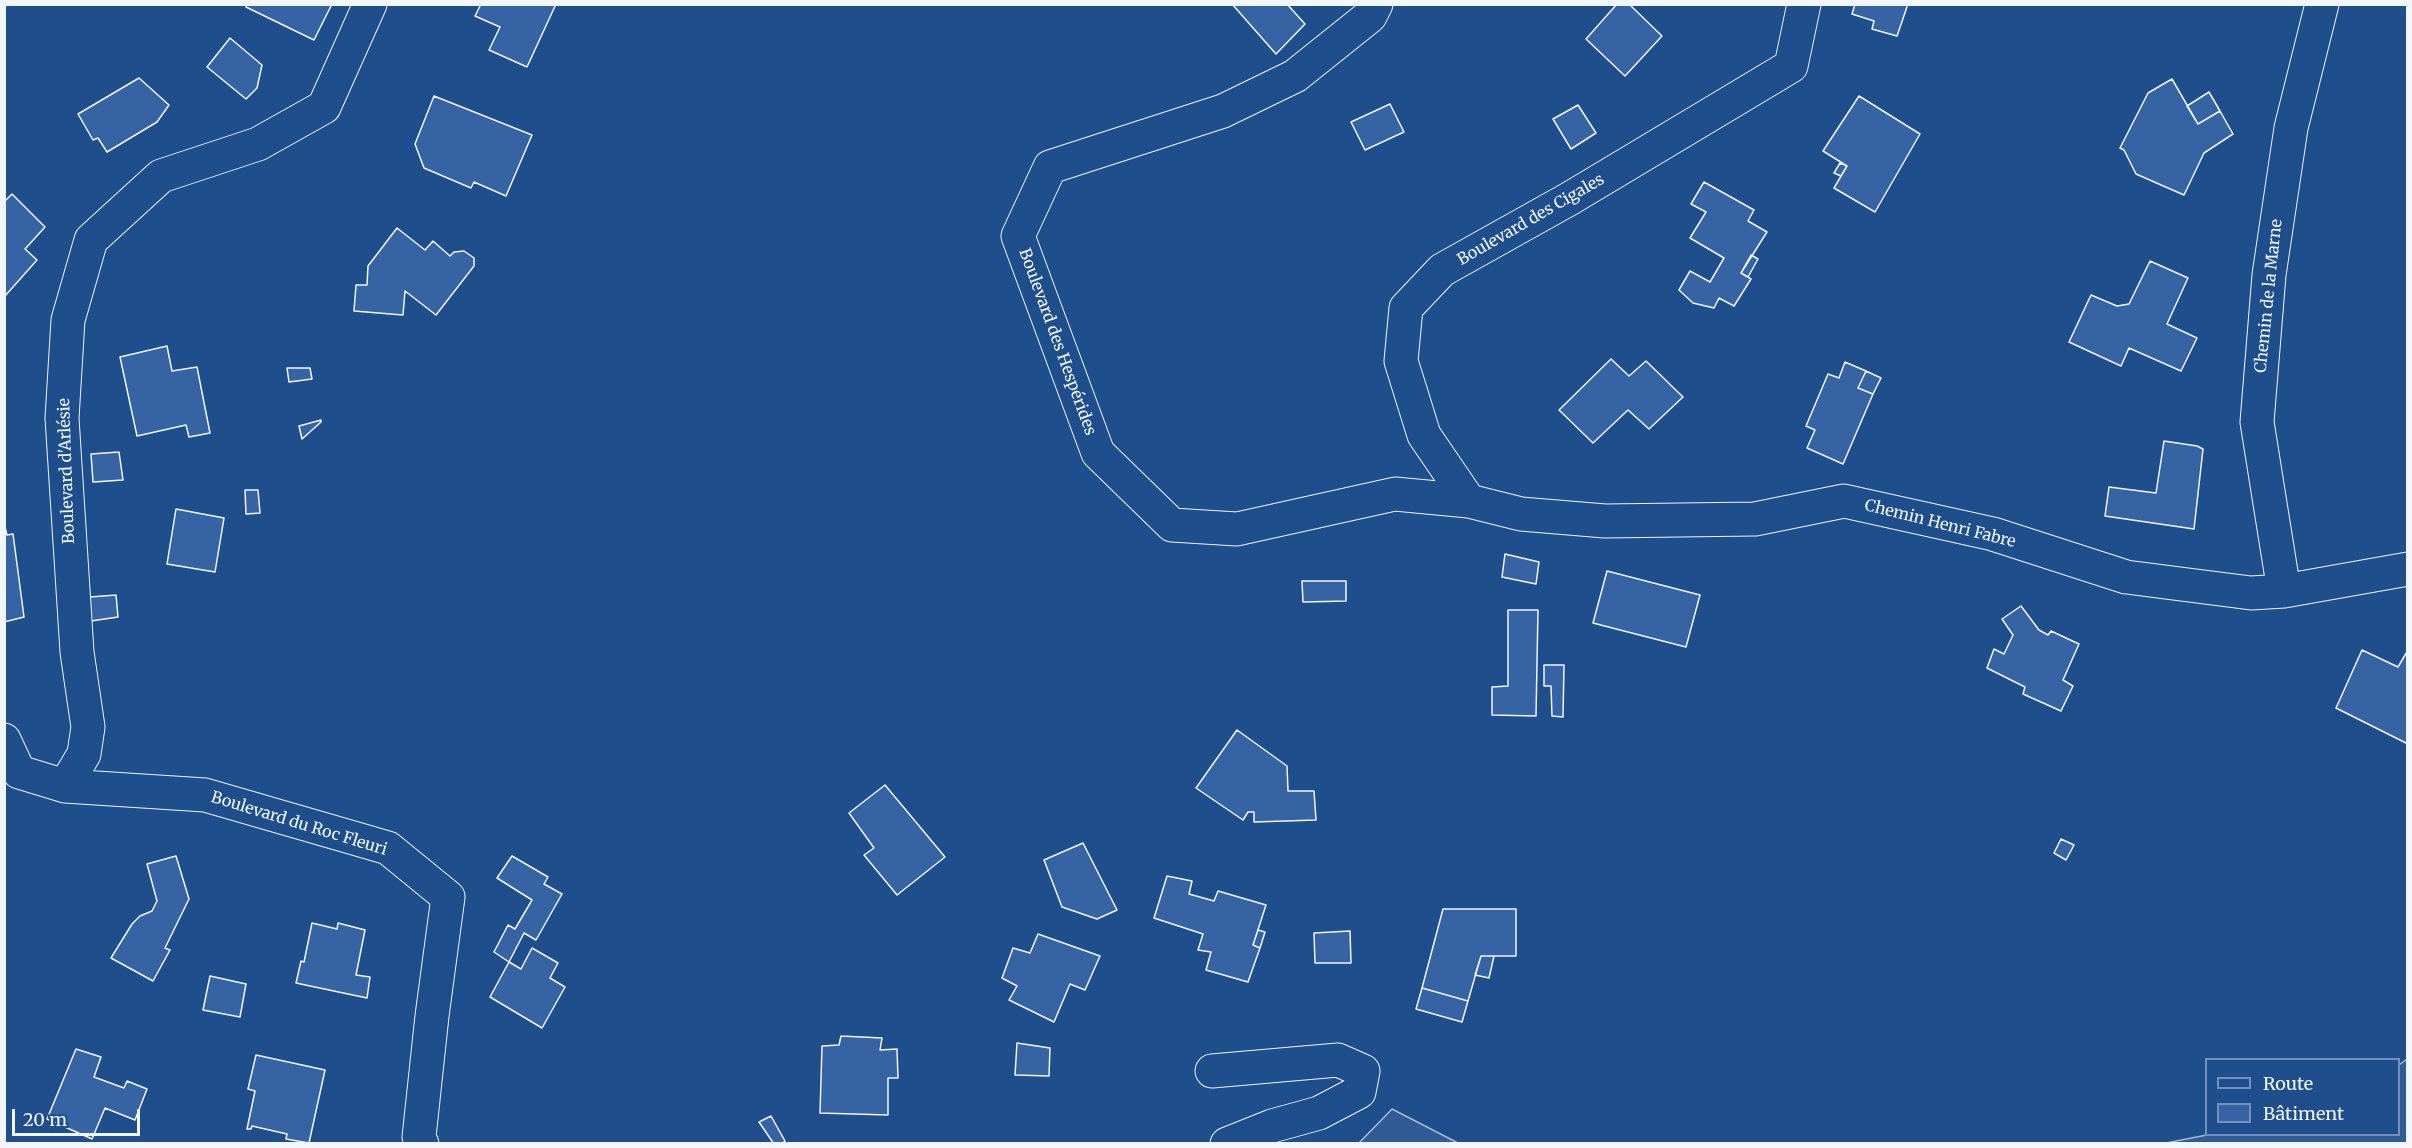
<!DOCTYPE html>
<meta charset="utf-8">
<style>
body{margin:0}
#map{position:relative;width:2412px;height:1148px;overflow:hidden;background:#1f4e8c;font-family:Merriweather,serif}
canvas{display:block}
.frame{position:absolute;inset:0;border:6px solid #f2f6ff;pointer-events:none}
.legend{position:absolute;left:2205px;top:1058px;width:195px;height:78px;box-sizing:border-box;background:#1f4e8c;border:2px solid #7391ba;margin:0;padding:8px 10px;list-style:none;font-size:18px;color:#f2f6ff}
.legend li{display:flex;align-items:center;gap:12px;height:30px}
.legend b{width:30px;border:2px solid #7391ba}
.scale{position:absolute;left:12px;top:1109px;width:128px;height:27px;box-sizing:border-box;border:3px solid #f2f6ff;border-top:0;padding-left:8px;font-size:18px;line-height:21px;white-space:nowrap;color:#f2f6ff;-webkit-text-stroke:4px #1f4e8c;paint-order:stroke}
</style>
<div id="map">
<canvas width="2412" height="1148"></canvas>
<div class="frame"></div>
<ul class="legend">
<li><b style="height:8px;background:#1f4e8c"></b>Route</li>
<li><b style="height:16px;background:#3563a3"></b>Bâtiment</li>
</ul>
<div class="scale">20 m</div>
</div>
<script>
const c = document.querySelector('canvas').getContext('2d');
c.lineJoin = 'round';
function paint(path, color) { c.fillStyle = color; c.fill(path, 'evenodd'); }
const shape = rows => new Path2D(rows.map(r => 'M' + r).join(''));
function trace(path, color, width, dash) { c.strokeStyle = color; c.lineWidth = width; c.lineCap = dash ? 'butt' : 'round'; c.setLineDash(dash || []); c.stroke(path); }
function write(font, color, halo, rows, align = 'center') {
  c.font = font + ' Merriweather,serif'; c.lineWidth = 4.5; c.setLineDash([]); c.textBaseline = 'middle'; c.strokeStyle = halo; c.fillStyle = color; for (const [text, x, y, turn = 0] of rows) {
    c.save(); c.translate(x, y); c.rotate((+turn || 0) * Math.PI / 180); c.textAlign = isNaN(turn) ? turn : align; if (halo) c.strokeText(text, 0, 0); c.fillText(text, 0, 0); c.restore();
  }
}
const built = shape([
 [2407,1059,2407,1143,2166,1143,2212,1134,2398,1134,2399,1065,2407,1059],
 [1392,1109,1458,1143,1359,1143,1392,1109]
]);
const building = shape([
 [247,4,332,4,314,40,246,7,247,4],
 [481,4,556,4,527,67,489,50,500,27,475,16,481,4],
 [1232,4,1287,4,1305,24,1276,54,1232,4],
 [1617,4,1629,4,1662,36,1625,76,1586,39,1617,4],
 [1855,4,1908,4,1897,36,1872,29,1874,21,1852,14,1855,4],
 [230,38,262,65,257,88,246,99,207,67,230,38],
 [139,78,169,105,157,122,107,152,98,138,93,140,78,114,139,78],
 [2172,79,2198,124,2220,111,2233,134,2204,153,2184,195,2136,174,2124,150,2120,148,2148,93,2172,79],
 [2209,92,2220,111,2198,124,2187,106,2209,92],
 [434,96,532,135,506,196,474,182,471,188,424,168,415,144,434,96],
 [1859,96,1920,134,1875,212,1834,188,1847,166,1823,151,1859,96],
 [1390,104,1404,132,1365,150,1351,122,1390,104],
 [1578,105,1596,133,1571,149,1553,119,1578,105],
 [1840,163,1847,166,1841,176,1834,173,1840,163],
 [1704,182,1754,210,1748,221,1767,232,1741,273,1751,279,1734,306,1719,298,1714,308,1693,303,1679,290,1690,271,1710,282,1724,258,1690,238,1706,212,1691,204,1704,182],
 [12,194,45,227,25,249,37,260,5,296,4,202,12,194],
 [397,228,425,250,433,241,450,256,454,252,464,251,474,258,474,266,436,315,405,291,403,315,354,311,356,285,367,285,368,266,397,228],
 [1751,255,1758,259,1748,277,1741,273,1751,255],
 [2150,261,2188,278,2167,324,2197,338,2181,371,2129,348,2121,366,2069,342,2091,295,2117,306,2129,304,2150,261],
 [167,346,172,371,197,367,210,433,189,437,186,425,137,436,120,357,167,346],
 [1611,359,1629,376,1646,361,1683,397,1649,429,1628,410,1593,443,1559,410,1611,359],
 [1845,362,1866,371,1858,388,1873,394,1843,464,1807,448,1815,430,1806,426,1828,374,1839,378,1845,362],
 [287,368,310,368,312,379,289,382,287,368],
 [1866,371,1881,378,1873,394,1858,388,1866,371],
 [321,420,321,422,302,439,299,426,321,420],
 [2164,441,2197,446,2203,449,2194,529,2105,516,2109,487,2156,493,2164,441],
 [119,452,123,480,93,482,91,454,119,452],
 [245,490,258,490,260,513,246,514,245,490],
 [176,509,224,518,215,572,167,564,176,509],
 [4,523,7,535,13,534,24,617,4,622,4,523],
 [1505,554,1539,562,1536,584,1502,577,1505,554],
 [1607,571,1700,595,1686,647,1593,623,1607,571],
 [1302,581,1346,581,1346,601,1303,602,1302,581],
 [116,595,118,617,91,621,90,597,116,595],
 [2021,606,2039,630,2048,635,2051,631,2079,644,2063,680,2073,686,2061,711,2023,694,2025,687,1987,668,1994,649,2004,654,2013,635,2002,619,2021,606],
 [1508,610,1538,610,1536,716,1492,715,1492,687,1508,686,1508,610],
 [2362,650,2398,667,2408,650,2408,744,2336,708,2362,650],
 [1544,665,1564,665,1563,717,1552,716,1551,686,1544,686,1544,665],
 [1237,730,1287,766,1288,791,1314,791,1316,820,1254,822,1254,812,1248,812,1243,820,1196,788,1237,730],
 [885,785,945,857,897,895,864,855,874,848,849,813,885,785],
 [2061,839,2074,845,2066,860,2054,853,2061,839],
 [1083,843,1117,910,1097,919,1062,907,1044,860,1083,843],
 [176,856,189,899,165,948,170,950,153,981,111,958,132,924,140,916,152,911,157,901,147,864,176,856],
 [512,856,548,877,544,884,562,894,536,940,524,933,509,962,494,952,508,925,515,929,532,900,497,878,512,856],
 [1167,876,1192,881,1189,894,1214,901,1218,891,1266,905,1253,945,1260,948,1248,982,1206,970,1211,952,1198,950,1203,934,1154,918,1167,876],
 [1443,909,1516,909,1516,956,1481,956,1468,1001,1422,988,1443,909],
 [312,923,337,929,338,923,365,930,356,975,370,977,367,998,296,983,301,961,304,962,312,923],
 [1258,930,1265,932,1260,948,1253,945,1258,930],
 [1350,931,1351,963,1315,963,1314,933,1350,931],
 [1038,934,1100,956,1085,990,1070,984,1054,1022,1009,1000,1017,986,1002,978,1013,948,1030,953,1038,934],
 [532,948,558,963,550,978,565,987,542,1028,490,997,509,962,521,969,532,948],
 [1481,956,1494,956,1489,978,1475,975,1481,956],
 [210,976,246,984,240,1017,203,1010,210,976],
 [1422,988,1468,1001,1462,1022,1416,1009,1422,988],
 [841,1036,882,1038,880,1050,897,1049,898,1078,888,1078,888,1115,820,1113,822,1046,839,1045,841,1036],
 [1017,1043,1050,1048,1049,1076,1015,1075,1017,1043],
 [76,1049,101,1057,94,1077,124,1088,127,1081,147,1089,135,1120,105,1108,92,1139,47,1119,76,1049],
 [256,1055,325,1070,309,1143,286,1139,287,1134,252,1126,251,1129,247,1129,255,1091,248,1089,256,1055],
 [771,1116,785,1141,782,1144,774,1144,759,1122,771,1116]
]);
const minor = shape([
 [1376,4,1370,16,1295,76,1223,111,1050,167,1018,236,1098,453,1172,525,1237,529,1395,494,1469,501,1521,514,1605,521,1755,519,1844,501,1993,534,2126,577,2251,593,2284,591,2408,569],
 [1469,501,1424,435,1401,361,1406,308,1442,270,1569,199,1791,66,1804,4],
 [2284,591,2257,422,2269,275,2291,128,2322,4],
 [4,740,19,772,65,786,205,795,388,848,448,897,432,1016,419,1137,422,1144],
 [65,786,84,754,88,727,77,652,62,418,68,320,91,240,161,176,258,144,324,107,370,4],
 [1212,1071,1338,1060,1363,1071,1359,1092,1319,1113,1272,1126,1227,1144]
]);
const streetNames = [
 ["Boulevard des Cigales",1531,220,-30],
 ["Chemin de la Marne",2269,296,-84],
 ["Boulevard des Hespérides",1057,342,70],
 ["Boulevard d'Arlésie",67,471,-92],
 ["Chemin Henri Fabre",1940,524,14],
 ["Boulevard du Roc Fleuri",299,824,17]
];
paint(built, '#305b95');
trace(built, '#a8bbd7', 1.5);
paint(building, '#3563a3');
trace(building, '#f2f6ff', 1.5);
trace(minor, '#f2f6ff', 35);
trace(minor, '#1f4e8c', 33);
write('16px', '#f2f6ff', '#1f4e8c', streetNames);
</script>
